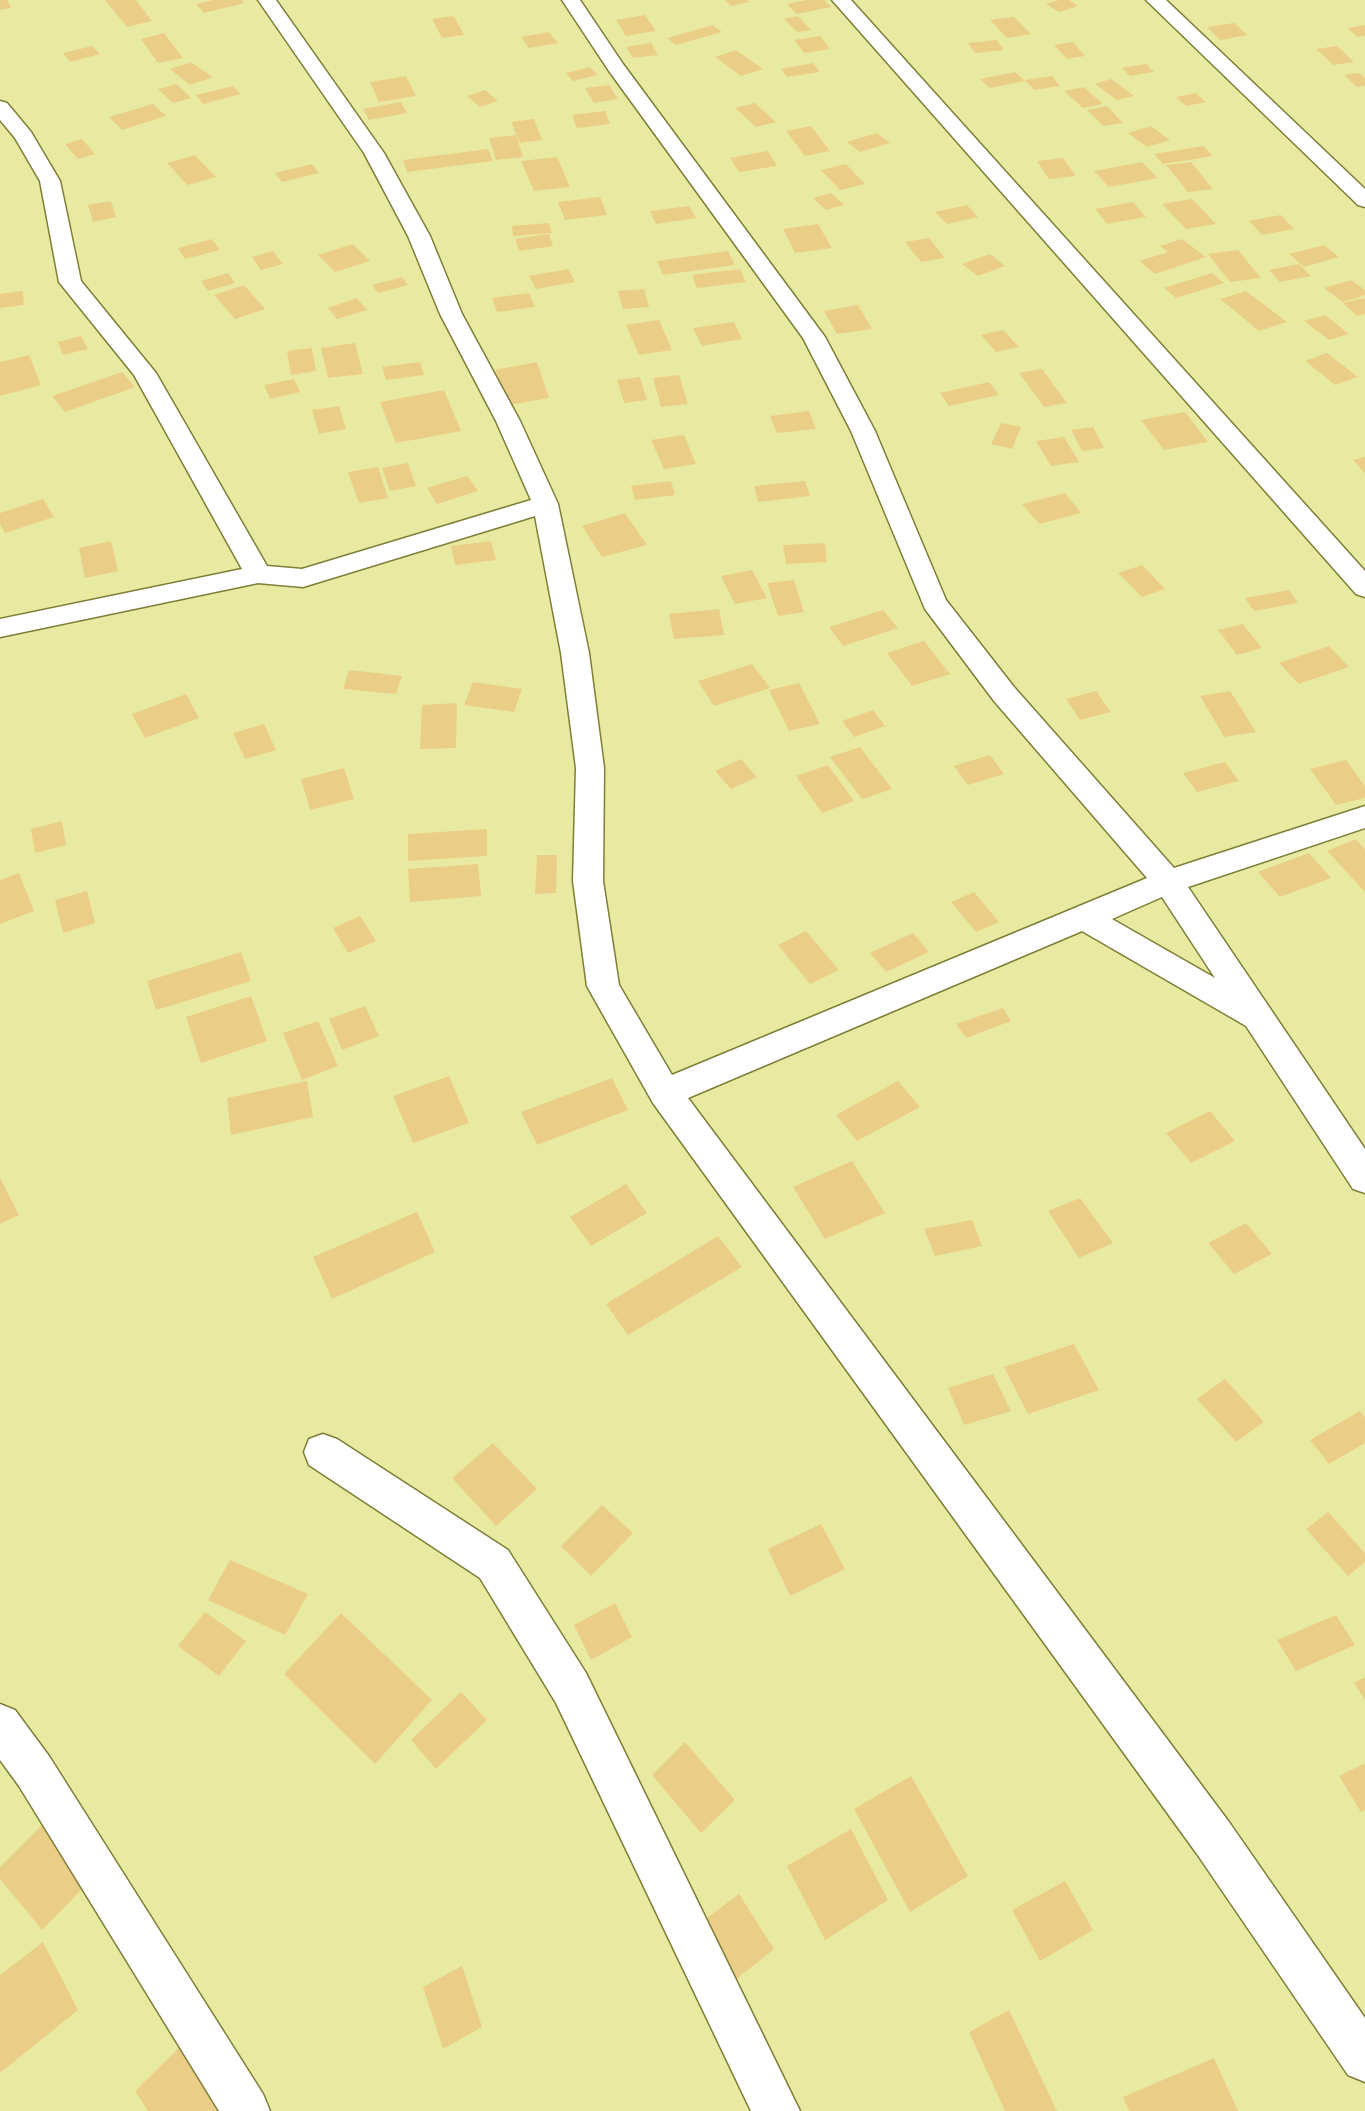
<!DOCTYPE html>
<style>
body{margin:0}
canvas{display:block;background:#e9eaa1}
</style>
<canvas width="1365" height="2111"></canvas>
<script>
const c = document.querySelector('canvas').getContext('2d');
c.lineJoin = 'round';
function paint(path, color) { c.fillStyle = color; c.fill(path, 'evenodd'); }
const shape = rows => new Path2D(rows.map(r => 'M' + r).join(''));
function trace(path, color, width, dash) { c.strokeStyle = color; c.lineWidth = width; c.lineCap = dash ? 'butt' : 'round'; c.setLineDash(dash || []); c.stroke(path); }
const building = shape([
 [0,0,7,0,11,8,0,10],
 [105,0,136,0,152,21,127,27],
 [213,0,242,0,245,3,204,13,196,4],
 [725,0,748,0,750,2,731,6],
 [806,0,824,0,831,7,797,14,787,4],
 [1059,0,1069,0,1078,6,1059,12,1046,4],
 [645,15,656,31,626,36,616,20],
 [454,16,464,35,442,38,432,19],
 [798,16,811,30,797,32,784,19],
 [1014,17,1031,34,1007,38,990,20],
 [1234,23,1247,35,1220,40,1207,27],
 [713,25,722,32,676,45,667,38],
 [1365,25,1365,36,1358,37,1347,28],
 [549,32,558,43,529,48,521,37],
 [164,33,183,58,158,63,141,39],
 [820,36,830,49,804,53,794,40],
 [997,40,1004,50,975,53,968,43],
 [1073,42,1085,56,1067,59,1054,45],
 [651,43,658,55,633,58,626,47],
 [92,46,100,54,70,62,63,53],
 [1337,46,1354,62,1333,65,1316,49],
 [736,50,763,69,741,76,715,57],
 [191,62,213,77,190,85,170,69],
 [813,63,820,72,787,77,781,69],
 [1146,64,1154,72,1130,76,1122,68],
 [590,67,598,75,573,81,566,73],
 [1015,72,1025,81,990,88,980,79],
 [1359,73,1365,78,1365,86,1357,87,1344,75],
 [406,76,416,96,379,102,370,82],
 [1052,76,1060,86,1034,90,1025,80],
 [1111,79,1134,96,1117,100,1095,84],
 [177,84,191,98,173,103,158,89],
 [609,85,618,99,594,103,585,88],
 [233,86,241,94,203,104,196,95],
 [1084,87,1103,104,1083,108,1064,91],
 [485,90,498,101,480,107,467,96],
 [1196,93,1206,102,1186,106,1176,97],
 [401,102,407,113,369,120,363,109],
 [755,103,776,122,756,127,735,108],
 [153,104,166,116,122,130,109,117],
 [1107,106,1123,123,1103,126,1087,110],
 [605,111,610,124,577,128,572,115],
 [534,119,542,140,520,143,511,122],
 [811,126,830,151,805,156,786,131],
 [1151,126,1170,140,1147,147,1128,133],
 [877,133,890,143,860,152,847,142],
 [516,135,523,157,496,160,489,138],
 [82,139,95,154,78,159,65,144],
 [1203,146,1213,156,1163,164,1154,154],
 [488,149,493,161,407,172,403,160],
 [768,151,777,166,739,172,730,158],
 [195,155,216,177,187,185,167,163],
 [557,157,570,187,534,191,521,161],
 [1063,158,1076,176,1049,179,1037,161],
 [1142,162,1158,178,1109,187,1094,171],
 [1191,162,1213,189,1188,192,1166,165],
 [312,164,319,173,282,182,275,173],
 [846,164,865,184,840,190,821,170],
 [831,193,844,205,826,210,813,198],
 [600,197,607,215,565,220,558,202],
 [1192,199,1216,224,1186,229,1162,204],
 [111,201,116,217,93,222,88,205],
 [1133,202,1146,217,1107,224,1095,209],
 [967,205,978,217,947,224,935,212],
 [689,206,696,218,656,224,650,211],
 [1281,215,1294,229,1262,235,1249,221],
 [549,223,552,233,513,236,512,226],
 [818,224,832,248,795,253,783,229],
 [549,234,553,246,519,251,515,239],
 [929,238,945,258,921,262,905,242],
 [212,239,220,250,185,259,178,248],
 [1182,239,1206,257,1155,274,1139,261,1168,252,1160,246],
 [353,244,370,261,335,272,318,255],
 [1324,245,1339,257,1304,267,1289,254],
 [1238,250,1261,278,1230,282,1208,254],
 [273,251,283,264,261,270,252,257],
 [728,251,735,265,663,275,657,261],
 [990,254,1005,266,978,276,962,264],
 [1299,264,1311,276,1280,282,1269,270],
 [568,269,575,282,536,289,529,276],
 [740,269,746,282,697,288,692,275],
 [228,273,235,283,208,291,201,281],
 [1212,273,1224,283,1176,298,1164,288],
 [402,277,408,285,378,293,372,285],
 [1351,280,1365,290,1365,295,1343,302,1324,288],
 [244,285,265,309,235,319,214,295],
 [644,289,649,307,623,309,618,291],
 [23,291,24,305,0,308,0,294],
 [1246,291,1287,322,1259,331,1220,299],
 [529,293,535,307,497,312,492,298],
 [357,298,367,310,337,319,328,308],
 [1365,298,1365,314,1357,316,1343,303],
 [858,305,872,329,837,334,824,311],
 [1325,315,1349,334,1329,340,1304,321],
 [659,320,672,350,639,355,626,325],
 [734,322,742,339,702,346,693,328],
 [1003,330,1019,347,996,352,981,335],
 [81,336,88,349,63,355,58,342],
 [355,343,363,374,328,378,321,348],
 [312,348,316,371,291,375,287,351],
 [1327,353,1358,377,1335,385,1305,361],
 [29,355,41,385,0,396,0,362],
 [420,362,424,375,386,380,382,367],
 [537,362,549,398,510,405,495,370],
 [1042,369,1067,403,1044,407,1019,373],
 [122,372,135,387,65,412,52,396],
 [679,375,688,404,661,407,653,378],
 [640,377,647,400,624,403,617,380],
 [294,379,300,392,270,399,264,385],
 [989,382,999,395,949,406,940,393],
 [444,390,461,431,396,443,380,402],
 [339,406,346,429,319,434,312,410],
 [809,411,816,429,777,433,770,416],
 [1185,412,1208,442,1164,450,1141,420],
 [1001,423,1021,427,1012,449,991,444],
 [1093,427,1104,448,1082,451,1071,430],
 [684,435,696,464,664,469,651,440],
 [1064,437,1079,462,1051,466,1036,441],
 [1365,457,1365,473,1353,460],
 [408,463,416,486,390,491,382,468],
 [378,467,388,498,359,503,348,472],
 [467,476,478,491,437,504,427,488],
 [671,481,675,495,635,500,631,486],
 [805,481,810,496,758,502,754,486],
 [1065,493,1081,513,1039,524,1022,504],
 [43,499,54,517,5,533,0,524,0,513],
 [625,513,647,545,602,557,582,526],
 [111,541,118,571,85,578,79,548],
 [491,541,496,560,455,565,451,546],
 [825,543,827,562,786,564,783,545],
 [1142,565,1165,589,1142,597,1118,573],
 [752,570,767,598,735,604,721,576],
 [794,580,804,612,778,616,767,583],
 [1289,590,1298,603,1254,611,1245,598],
 [719,609,724,635,674,639,669,614],
 [883,610,898,628,843,646,829,627],
 [1243,624,1262,648,1237,655,1218,630],
 [924,641,950,674,912,686,887,653],
 [1329,646,1349,667,1299,684,1279,663],
 [752,664,770,688,714,706,698,681],
 [349,670,402,676,396,694,343,689],
 [473,682,522,689,514,712,464,705],
 [799,683,820,724,789,731,769,690],
 [1096,691,1111,712,1080,720,1066,699],
 [1230,691,1256,732,1224,737,1200,696],
 [186,694,199,718,145,738,132,714],
 [457,703,456,748,420,749,422,705],
 [873,710,885,726,854,737,842,721],
 [264,724,276,750,245,759,233,733],
 [860,747,892,789,862,799,830,757],
 [990,755,1004,774,968,785,954,766],
 [741,759,757,777,731,789,715,771],
 [1346,760,1365,786,1365,798,1336,805,1310,769],
 [1225,762,1239,781,1197,792,1183,773],
 [828,765,854,801,822,813,796,776],
 [344,768,354,799,310,810,301,779],
 [62,821,66,845,35,853,31,829],
 [487,829,487,856,408,861,408,834],
 [1356,839,1365,849,1365,892,1327,851],
 [1309,853,1331,878,1280,897,1258,872],
 [537,855,557,855,556,893,535,894],
 [478,864,481,896,410,902,408,869],
 [19,873,34,911,0,924,0,880],
 [87,891,95,923,63,933,55,900],
 [974,892,999,922,976,932,951,902],
 [360,916,376,941,348,953,333,928],
 [806,931,839,970,810,984,778,945],
 [913,933,929,952,886,972,870,953],
 [241,952,251,981,156,1010,147,981],
 [251,996,267,1041,201,1063,186,1017],
 [365,1006,379,1036,342,1050,329,1019],
 [1003,1008,1011,1021,966,1038,956,1024],
 [318,1021,338,1066,302,1080,283,1033],
 [449,1076,469,1123,413,1143,393,1096],
 [612,1078,628,1110,537,1145,521,1112],
 [307,1081,313,1117,231,1135,227,1098],
 [898,1081,920,1107,857,1141,836,1115],
 [1210,1111,1235,1141,1191,1163,1166,1133],
 [852,1161,885,1213,825,1239,793,1187],
 [0,1178,19,1215,0,1224],
 [626,1184,647,1213,591,1246,570,1217],
 [1080,1198,1113,1243,1079,1258,1048,1211],
 [417,1212,435,1252,332,1299,313,1257],
 [972,1220,982,1246,935,1256,924,1229],
 [1246,1223,1272,1254,1234,1274,1208,1243],
 [718,1236,742,1267,628,1335,606,1304],
 [1074,1344,1099,1390,1028,1414,1004,1367],
 [993,1374,1011,1411,964,1425,948,1388],
 [1225,1379,1264,1422,1236,1442,1197,1399],
 [1360,1411,1365,1417,1365,1443,1329,1464,1310,1440],
 [493,1443,537,1489,496,1526,452,1478],
 [602,1505,633,1533,591,1576,561,1546],
 [1328,1512,1365,1553,1365,1562,1348,1576,1306,1529],
 [821,1524,845,1569,790,1596,768,1549],
 [230,1560,308,1594,285,1635,208,1600],
 [615,1603,632,1637,591,1660,574,1625],
 [205,1612,246,1641,219,1676,178,1646],
 [341,1613,432,1700,375,1764,284,1674],
 [1336,1615,1355,1645,1296,1671,1277,1640],
 [1365,1677,1365,1700,1354,1683],
 [461,1692,487,1720,436,1769,411,1740],
 [685,1742,735,1800,701,1833,652,1775],
 [1365,1763,1365,1810,1361,1812,1339,1776],
 [911,1776,968,1876,910,1912,854,1809],
 [45,1822,92,1879,42,1930,0,1879,0,1867],
 [851,1829,888,1900,825,1940,787,1866],
 [1065,1881,1093,1930,1040,1961,1012,1910],
 [739,1894,774,1949,734,1981,700,1923],
 [43,1942,78,2010,0,2073,0,1975],
 [462,1966,482,2027,443,2049,423,1987],
 [1009,2010,1057,2111,1005,2111,969,2032],
 [184,2043,231,2111,148,2111,135,2091],
 [1214,2058,1238,2111,1129,2111,1123,2097]
]);
const street = shape([
 [258,0,276,0,384,153,430,236,462,314,520,421,558,504,589,653,604,768,603,881,619,985,672,1075,1147,878,994,701,925,609,851,431,803,338,609,71,562,0,580,0,623,64,825,337,875,431,946,600,1014,687,1174,868,1365,806,1365,828,1188,887,1365,1149,1365,1193,1353,1189,1246,1026,1082,931,688,1098,1229,1822,1365,2018,1365,2082,1348,2075,1197,1854,653,1103,592,995,587,986,573,881,576,768,561,653,535,516,303,587,258,583,0,637,0,619,242,569,134,375,59,282,40,181,15,138,0,120,0,101,7,103,31,132,60,181,81,281,156,373,267,566,302,569,531,500,496,421,440,314,408,236,364,153,258,0],
 [1162,897,1215,978,1112,919,1162,897],
 [832,0,851,0,1365,571,1365,597,1356,594,832,0],
 [1146,0,1166,0,1365,189,1365,207,1358,205,1146,0],
 [323,1434,337,1439,508,1550,586,1673,800,2111,751,2111,556,1703,480,1578,309,1465,304,1452,309,1439,323,1434],
 [0,1704,15,1710,49,1756,263,2094,270,2111,219,2111,19,1786,0,1760,0,1704]
]);
paint(building, '#eace88');
trace(street, '#7f7e37', 3);
paint(street, '#fff');
</script>
